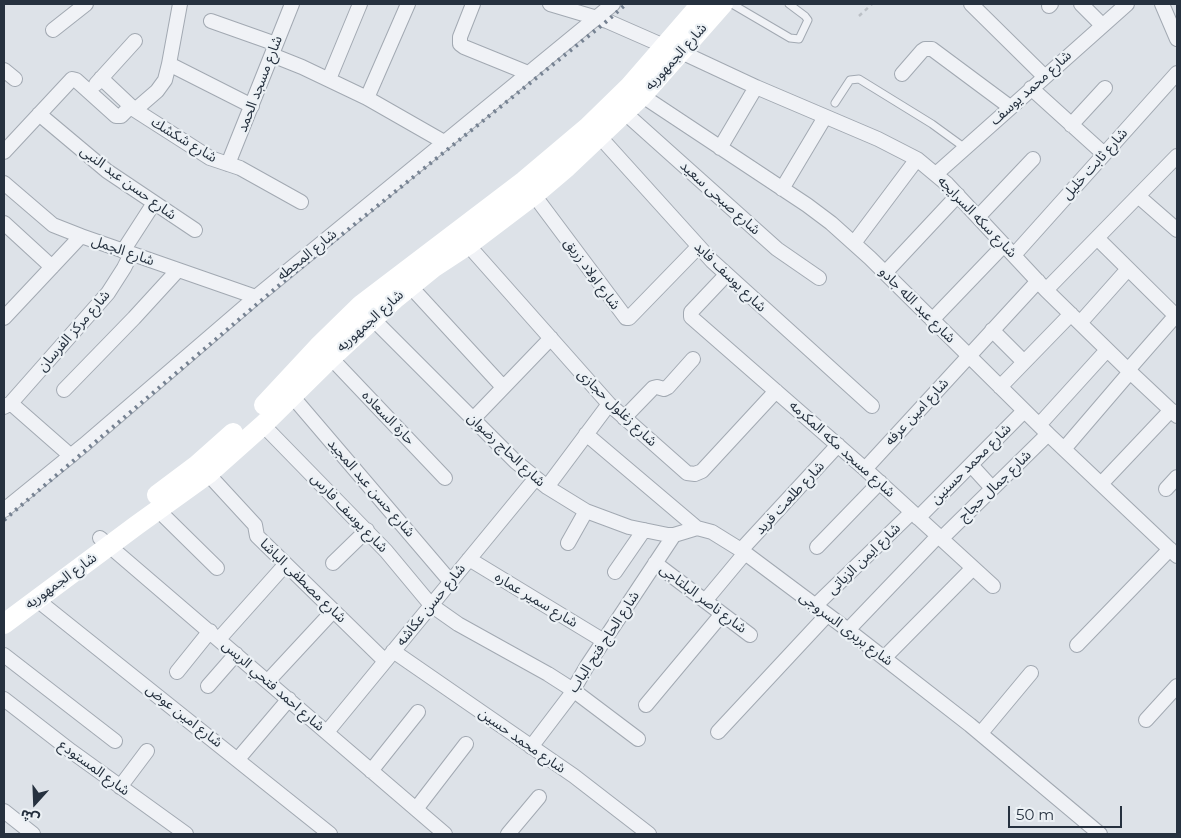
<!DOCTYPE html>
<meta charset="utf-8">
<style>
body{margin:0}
#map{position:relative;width:1181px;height:838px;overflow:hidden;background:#dde2e8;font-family:Montserrat,"Noto Sans Arabic",sans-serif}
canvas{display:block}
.frame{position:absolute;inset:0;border:5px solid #26313f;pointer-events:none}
.north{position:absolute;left:10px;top:778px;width:50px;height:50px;-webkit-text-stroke:4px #ecf1f5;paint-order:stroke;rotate:200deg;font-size:14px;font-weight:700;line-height:20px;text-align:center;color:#26313f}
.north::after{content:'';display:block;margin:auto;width:18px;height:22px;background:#26313f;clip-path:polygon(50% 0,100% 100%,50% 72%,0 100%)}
.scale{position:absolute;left:1008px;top:806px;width:114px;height:22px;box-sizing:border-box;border:2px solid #26313f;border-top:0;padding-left:6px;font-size:15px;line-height:18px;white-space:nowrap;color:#26313f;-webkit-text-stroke:4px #ecf1f5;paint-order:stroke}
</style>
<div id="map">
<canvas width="1181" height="838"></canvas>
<div class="frame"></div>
<div class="north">ش</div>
<div class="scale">50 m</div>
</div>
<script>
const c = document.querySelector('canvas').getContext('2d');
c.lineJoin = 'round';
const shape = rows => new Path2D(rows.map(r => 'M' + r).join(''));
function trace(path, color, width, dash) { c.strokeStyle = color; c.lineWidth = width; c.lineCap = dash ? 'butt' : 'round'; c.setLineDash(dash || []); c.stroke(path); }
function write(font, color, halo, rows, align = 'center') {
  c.font = font + ' Montserrat,"Noto Sans Arabic",sans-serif'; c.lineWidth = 4.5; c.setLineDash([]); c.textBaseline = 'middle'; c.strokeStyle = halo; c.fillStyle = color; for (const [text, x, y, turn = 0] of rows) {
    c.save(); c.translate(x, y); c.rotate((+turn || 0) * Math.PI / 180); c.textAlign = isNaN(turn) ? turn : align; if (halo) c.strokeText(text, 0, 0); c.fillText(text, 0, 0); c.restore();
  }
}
const path = shape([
 [859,16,872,4]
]);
const service = shape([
 [732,4,790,38,799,39,808,20,805,16,789,4],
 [835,103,850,80,859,79,932,124,965,148]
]);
const minor = shape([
 [473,4,460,37,460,44,464,47,528,73],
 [550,4,607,21,664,46],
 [971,4,1044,76],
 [1081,4,1102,25],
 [1162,4,1177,39],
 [1049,6,1051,4],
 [211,21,276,44],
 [53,30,86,4],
 [681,52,756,87,878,139,917,159,947,184,1046,290,1128,370,1177,416],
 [272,55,302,67,367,98,444,142],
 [169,64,252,106],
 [4,70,15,79],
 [902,74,922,51,925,49,932,49,1010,107],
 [101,78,135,110,210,158,240,168,301,202],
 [329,79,360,4],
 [96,84,135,41],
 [1031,88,1104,154],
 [635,91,807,205,831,223,870,258,1048,434,1177,556],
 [367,98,408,4],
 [135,110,157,91,165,80,169,64,180,4],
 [624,112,758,232,777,249,819,278],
 [39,114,107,171,195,230],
 [1071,125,1105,88],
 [600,137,712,261,872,406],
 [720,148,756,87],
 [4,152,72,79,76,80,116,116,121,116,131,106],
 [228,164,292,4],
 [936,174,1127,4],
 [4,183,53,225,81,236,256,297],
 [782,189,825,117],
 [534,195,626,318,629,318,698,247],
 [1138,196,1177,230],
 [978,217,1033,159],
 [4,223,52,267],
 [1097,238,1177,317],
 [854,243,917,159],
 [468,245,609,404,687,473,695,474,702,471,776,391],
 [123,251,154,203],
 [1014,255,1177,73],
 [885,273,958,195],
 [726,275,691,312,691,317,865,469,993,586],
 [410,286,503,387],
 [1046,290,1177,156],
 [4,318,81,236],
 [373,319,516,462,547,487,586,511,629,527,668,535,674,535,697,528],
 [932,320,1004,245],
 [1080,323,1128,269],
 [992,330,1024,362],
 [331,358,445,478],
 [1128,370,1177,314],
 [1000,387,1071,314],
 [64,390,134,318,178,270],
 [292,396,450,581],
 [10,404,108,293,124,268,131,254],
 [4,407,9,404,14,406,71,456],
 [624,418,653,388,657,387,664,389,668,387,693,359],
 [473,419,551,338],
 [263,425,386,551,431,605,458,624,548,674,573,690,638,739],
 [1039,425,1107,350],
 [586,434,697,528,712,532,741,550,848,630,970,725,1100,834],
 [1064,449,1130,372],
 [971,465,992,488],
 [865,469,1038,281],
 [208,474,255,525,257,536,385,661],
 [1101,484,1171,410],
 [547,487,609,404],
 [1166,489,1177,477],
 [4,510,84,445,256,297,613,4],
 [158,510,217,568],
 [918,518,1024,411],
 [100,538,445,834],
 [941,539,1048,434],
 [568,543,586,511],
 [817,547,880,482],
 [741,550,838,445],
 [469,559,604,641],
 [333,563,367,530],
 [655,563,750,635],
 [615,572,644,530],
 [36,599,330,834],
 [705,601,745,553],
 [815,606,912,512],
 [848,630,938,536],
 [219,639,285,565],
 [1077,645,1170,549],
 [393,651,574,776,649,834],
 [4,655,115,741],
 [884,658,973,568],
 [177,672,210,631],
 [268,681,333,611],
 [208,686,236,654],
 [4,699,71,751,186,834],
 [646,705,722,614],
 [1146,720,1177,686],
 [327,732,535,479],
 [718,732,827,615],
 [981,733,1031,673],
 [531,747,569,697,587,666,674,535],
 [238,759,289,699],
 [371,771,418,712],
 [120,787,147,751],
 [416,809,466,744],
 [4,811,33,834],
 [508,834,539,797]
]);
const secondary = shape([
 [264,405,318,347,361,305,524,181,588,127,629,87,701,4],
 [157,495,197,465,233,433],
 [4,624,137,525,208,474,263,425,331,358,396,298,433,268,468,245,534,195,567,167,642,96,723,4]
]);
const rail = shape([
 [4,520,283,282,607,21,626,4]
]);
const streetNames = [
 ["شارع الجمهوريه",676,57,-48],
 ["شارع مسجد الحمد",260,84,-69],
 ["شارع محمد يوسف",1031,88,-42],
 ["شارع شكشك",184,140,31],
 ["شارع ثابت خليل",1095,164,-48],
 ["شارع حسن عبد النبى",128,183,36],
 ["شارع صبحى سعيد",720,198,42],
 ["شارع سكه السرايجه",977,217,46],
 ["شارع الجمل",123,251,19],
 ["شارع المحطه",307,255,-39],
 ["شارع اولاد زريق",592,274,54],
 ["شارع يوسف فايد",730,277,44],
 ["شارع عبد الله جادو",917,305,45],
 ["شارع الجمهوريه",370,321,-42],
 ["شارع مركز الفرسان",74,331,-49],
 ["شارع زغلول حجازى",617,408,44],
 ["شارع امين عرفه",917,412,-47],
 ["حارة السعاده",388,418,46],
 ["شارع مسجد مكه المكرمه",842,449,42],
 ["شارع الحاج رضوان",506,450,43],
 ["شارع محمد حسنين",971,464,-45],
 ["شارع جمال حجاج",995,486,-44],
 ["شارع حسن عبد المجيد",371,488,49],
 ["شارع طلعت فريد",790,498,-47],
 ["شارع يوسف فارس",349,513,46],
 ["شارع ايمن الزياتى",864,559,-44],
 ["شارع الجمهوريه",61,581,-36],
 ["شارع مصطفى الباشا",303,581,44],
 ["شارع ناصر البلتاجى",703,599,37],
 ["شارع سمير عماره",536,600,31],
 ["شارع حسن عكاشه",431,605,-51],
 ["شارع بربرى السروجى",846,629,37],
 ["شارع الحاج فتح الباب",604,642,-57],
 ["شارع احمد فتحي الريس",273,686,41],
 ["شارع امين عوض",184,716,38],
 ["شارع محمد حسين",522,741,35],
 ["شارع المستودع",94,768,36]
];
trace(service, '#a2a9b2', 9);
trace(minor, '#a2a9b2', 16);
trace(path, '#bbc0c6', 2.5, [4, 4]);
trace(service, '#f0f2f6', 7);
trace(minor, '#f0f2f6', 14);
trace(secondary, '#fff', 20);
trace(rail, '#768292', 4, [2.5, 5]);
write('14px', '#26313f', '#ecf1f5', streetNames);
</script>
